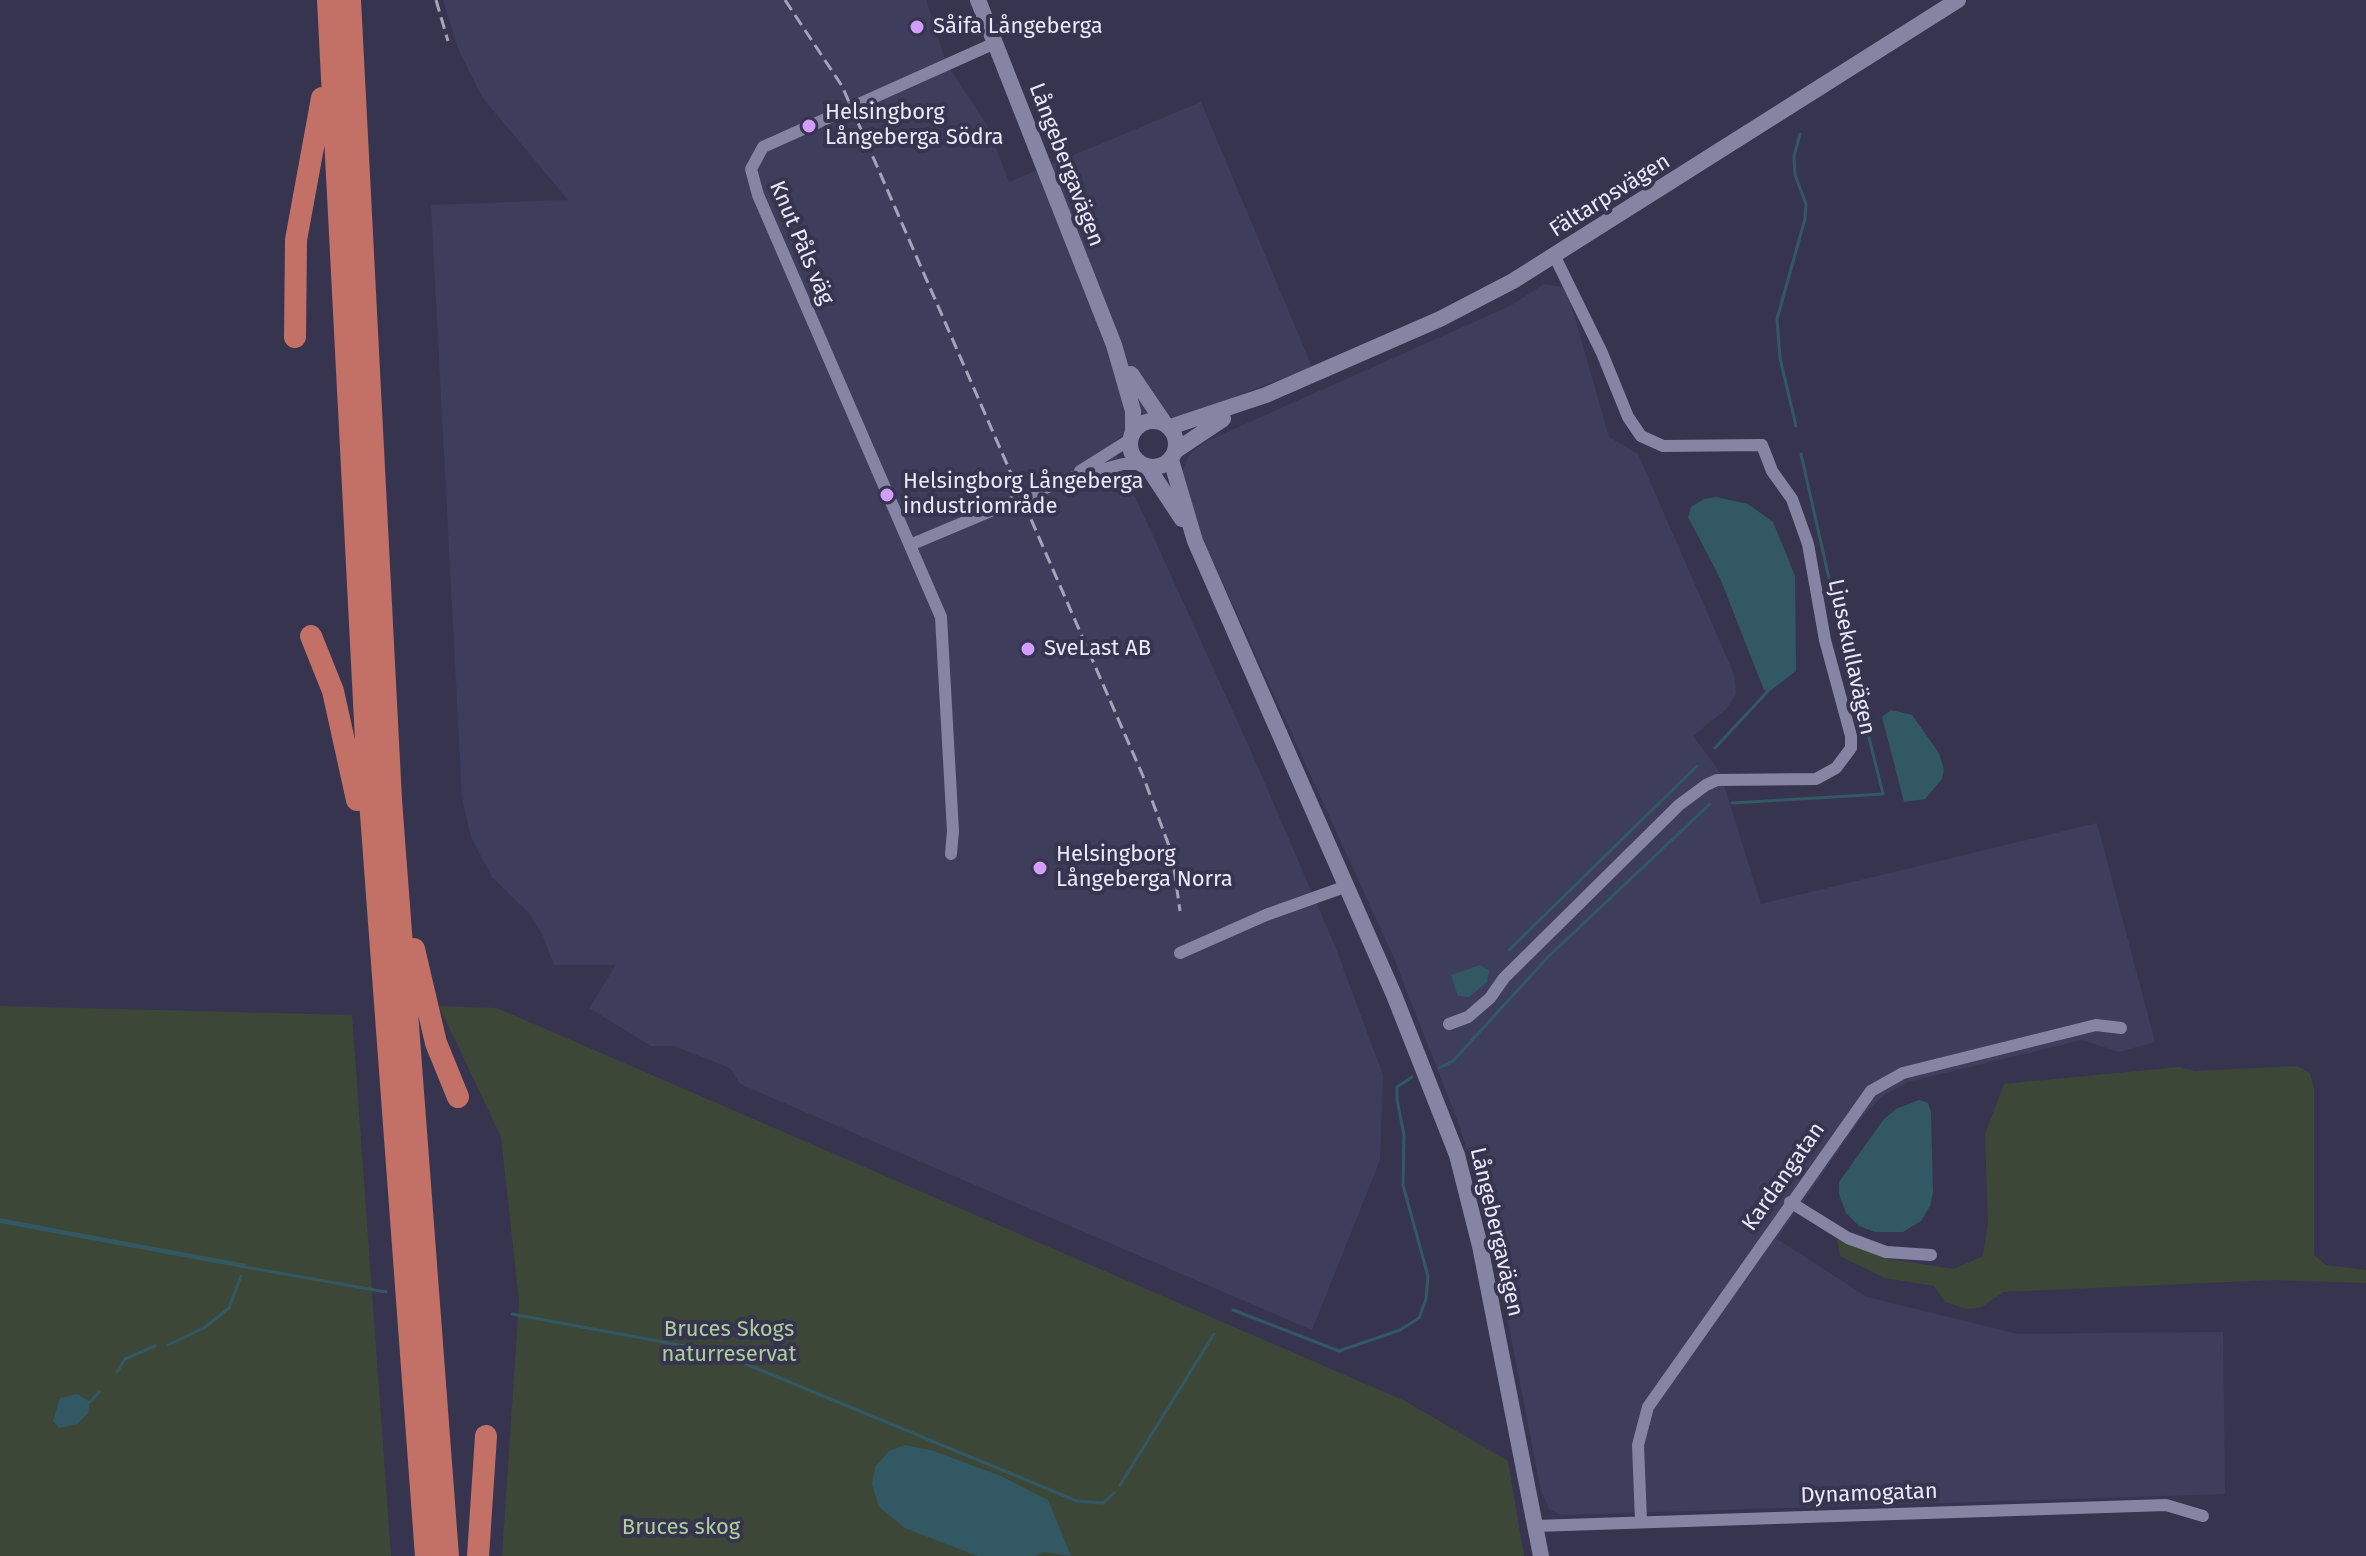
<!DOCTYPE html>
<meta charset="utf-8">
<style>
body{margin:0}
canvas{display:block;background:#36344e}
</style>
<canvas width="2366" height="1556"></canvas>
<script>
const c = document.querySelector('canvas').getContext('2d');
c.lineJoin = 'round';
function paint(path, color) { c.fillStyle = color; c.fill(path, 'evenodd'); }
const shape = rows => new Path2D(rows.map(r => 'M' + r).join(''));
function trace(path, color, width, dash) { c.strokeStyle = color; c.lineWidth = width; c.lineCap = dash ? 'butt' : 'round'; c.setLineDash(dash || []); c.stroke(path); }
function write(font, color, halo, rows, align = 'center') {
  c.font = font + ' "Fira Sans",sans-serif'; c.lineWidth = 8; c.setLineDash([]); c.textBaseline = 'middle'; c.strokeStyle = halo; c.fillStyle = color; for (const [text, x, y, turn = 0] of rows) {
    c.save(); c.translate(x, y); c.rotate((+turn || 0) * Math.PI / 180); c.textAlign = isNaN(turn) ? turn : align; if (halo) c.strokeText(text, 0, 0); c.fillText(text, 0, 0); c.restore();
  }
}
const built = shape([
 [443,0,926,0,947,65,987,125,1009,182,1201,102,1312,367,1180,418,1142,413,1118,440,1117,457,1250,749,1335,946,1383,1075,1380,1160,1312,1330,740,1084,730,1068,674,1046,651,1046,589,1008,616,965,554,965,543,936,528,912,492,877,471,837,462,797,431,205,568,200,482,97,459,51],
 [1544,284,1562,287,1570,301,1609,437,1638,454,1734,674,1736,694,1726,709,1693,736,1720,772,1761,904,2097,823,2155,1042,2119,1052,2082,1040,1908,1082,1881,1097,1861,1118,1777,1239,1867,1297,2018,1334,2223,1332,2225,1494,1561,1515,1549,1509,1541,1490,1485,1205,1458,1122,1394,958,1192,515,1181,473,1190,454,1205,442,1512,305]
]);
const green = shape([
 [0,1006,352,1015,391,1556,0,1556],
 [439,1006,497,1008,1405,1401,1508,1461,1524,1556,502,1556,519,1301,501,1137],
 [2297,1066,2310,1073,2314,1089,2314,1255,2326,1265,2366,1270,2366,1283,2274,1280,2003,1292,1982,1307,1967,1309,1945,1302,1934,1286,1885,1278,1840,1256,1837,1239,1889,1259,1954,1269,1983,1256,1988,1222,1985,1134,2004,1084,2179,1067,2195,1071]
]);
const water = shape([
 [1716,497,1748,504,1773,522,1795,576,1796,671,1770,691,1764,690,1720,578,1688,517,1691,507,1704,499],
 [1891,710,1912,715,1939,753,1944,770,1942,779,1925,799,1904,802,1882,717],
 [1480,965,1489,970,1487,982,1469,997,1458,996,1451,975],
 [1919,1100,1928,1103,1931,1112,1933,1192,1930,1206,1921,1221,1903,1232,1875,1232,1859,1226,1846,1213,1839,1194,1839,1182,1884,1119,1896,1109],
 [0,1218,57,1229,246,1264,243,1268,0,1223],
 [77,1394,90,1402,88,1413,77,1424,59,1428,53,1421,60,1398],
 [905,1445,934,1451,1001,1476,1048,1500,1071,1556,1044,1552,1035,1556,977,1556,905,1528,879,1507,872,1484,875,1467,889,1451]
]);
const stream = shape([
 [1796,426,1780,358,1777,319,1805,219,1806,204,1795,175,1794,156,1800,134],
 [1801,454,1830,583],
 [1715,748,1768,691],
 [1732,803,1883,794,1835,600],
 [1509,950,1697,766],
 [1439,1068,1453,1061,1548,957,1710,804],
 [240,1266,386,1292],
 [1233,1310,1339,1351,1400,1330,1419,1318,1426,1299,1428,1276,1403,1185,1404,1135,1397,1099,1397,1087,1412,1077],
 [512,1314,717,1352,1077,1501,1103,1503,1114,1493],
 [168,1345,204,1328,229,1308,241,1276],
 [117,1372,125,1359,155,1346],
 [90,1402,100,1391],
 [1120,1485,1214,1334]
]);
const minor = shape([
 [1080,471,1131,439],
 [910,545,1067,479,1123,464,1141,464],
 [951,854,953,831,941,617,758,195,751,169,763,147,995,43],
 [1180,953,1266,915,1347,886],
 [1449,1024,1468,1017,1490,998,1504,978,1679,805,1706,785,1717,780,1816,779,1836,768,1851,748,1851,736,1825,640,1808,544,1792,499,1772,471,1762,445,1663,446,1641,436,1628,417,1602,353,1555,257],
 [1790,1202,1848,1238,1886,1252,1931,1255],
 [1641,1521,1638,1445,1648,1407,1871,1091,1903,1073,2096,1025,2121,1028],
 [1535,1526,2166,1505,2203,1516]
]);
const tertiary = shape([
 [978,0,1114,345,1133,411,1133,433],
 [1131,374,1165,424],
 '1130 444a23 23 0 1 1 46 0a23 23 0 1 1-46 0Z',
 [1170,427,1266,395,1440,319,1513,281,1958,0],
 [1175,451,1223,419],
 [1171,460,1195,541,1394,995,1457,1155,1480,1246,1541,1556],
 [1147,466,1182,519]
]);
const motorway = shape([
 [328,0,367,760,426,1556],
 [350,0,391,800,448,1556],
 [295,337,296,240,322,98],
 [311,636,333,691,357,800],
 [414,949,436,1043,458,1097],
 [478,1556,486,1436]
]);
const rail = shape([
 [436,0,448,41],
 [785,0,842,86,1143,776,1172,854,1180,911]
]);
const markers = [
 [917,27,8,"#d29dfd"],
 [809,126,8,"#d29dfd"],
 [887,495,8,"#d29dfd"],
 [1028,649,8,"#d29dfd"],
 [1040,868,8,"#d29dfd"]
];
const poiNames = [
 ["Såifa Långeberga",933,27],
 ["Helsingborg",825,113],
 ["Långeberga Södra",825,138],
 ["Helsingborg Långeberga",903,482],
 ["industriområde",903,507],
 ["SveLast AB",1044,649],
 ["Helsingborg",1056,855],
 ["Långeberga Norra",1056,880]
];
const streetNames = [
 ["Långebergavägen",1066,165,69],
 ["Fältarpsvägen",1610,196,-32],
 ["Knut Påls väg",801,243,67],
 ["Ljusekullavägen",1851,657,78],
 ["Kardangatan",1784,1177,-55],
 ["Långebergavägen",1496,1232,77],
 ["Dynamogatan",1869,1494,-2]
];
const parkNames = [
 ["Bruces Skogs",729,1330],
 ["naturreservat",729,1355],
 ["Bruces skog",681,1528]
];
paint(built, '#3f3d5c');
paint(green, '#3d4737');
paint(water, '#325864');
trace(stream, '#325864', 3);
trace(minor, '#8684a3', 12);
trace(tertiary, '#8684a3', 16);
trace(motorway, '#c37167', 22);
trace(rail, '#a4a3b7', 3, [12, 6]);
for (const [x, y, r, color] of markers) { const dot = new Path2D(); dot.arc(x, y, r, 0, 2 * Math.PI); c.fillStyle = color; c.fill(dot); trace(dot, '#36344e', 3); }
write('22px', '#eae9fa', '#36344e', poiNames, 'left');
write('22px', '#eae9fa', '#36344e', streetNames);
write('22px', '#adce9a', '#36344e', parkNames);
</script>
